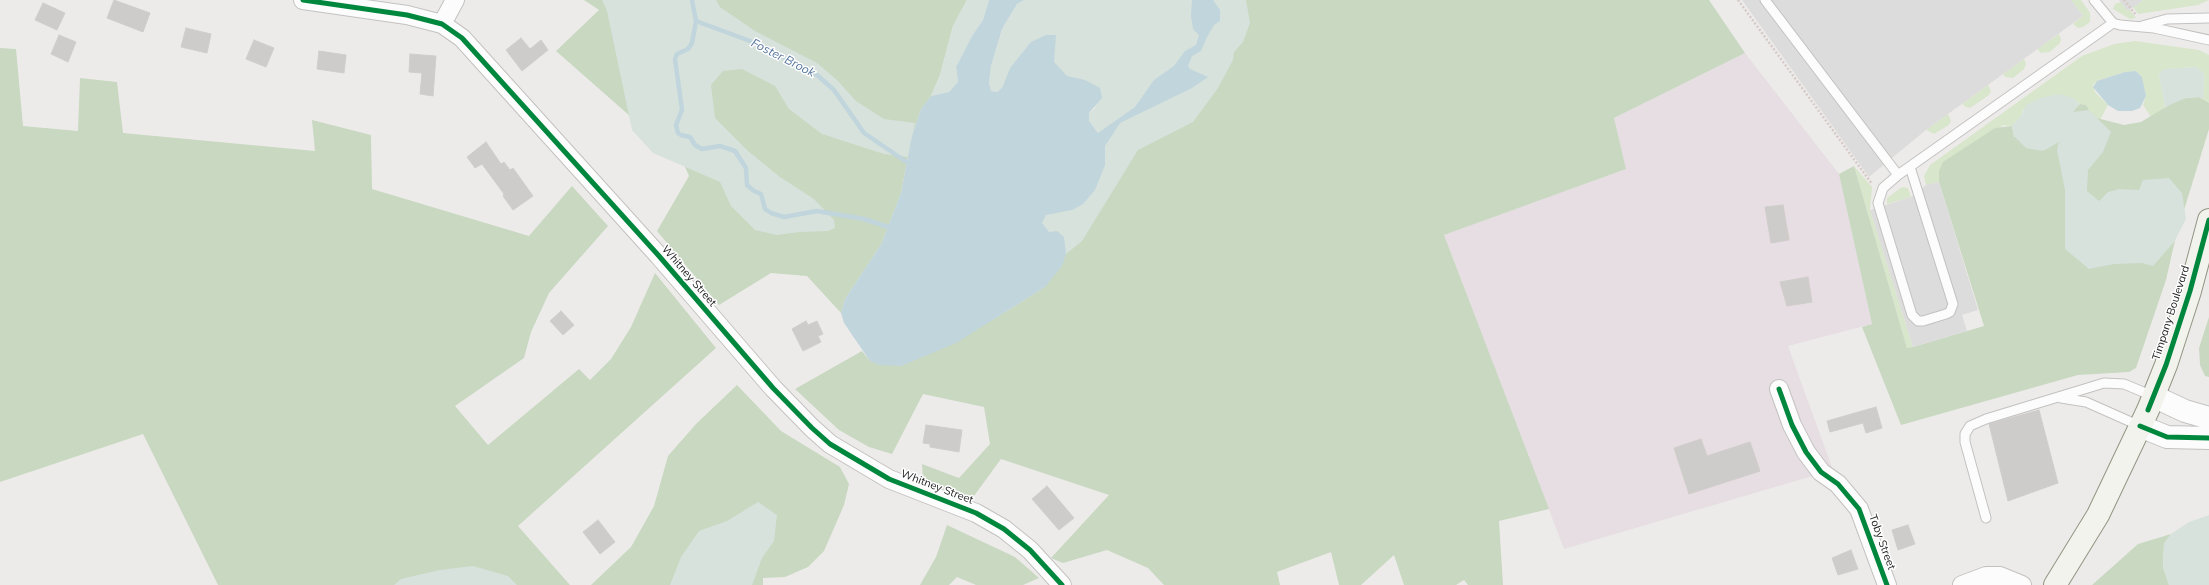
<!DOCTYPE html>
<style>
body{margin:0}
canvas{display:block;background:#edebe9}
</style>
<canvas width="2209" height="585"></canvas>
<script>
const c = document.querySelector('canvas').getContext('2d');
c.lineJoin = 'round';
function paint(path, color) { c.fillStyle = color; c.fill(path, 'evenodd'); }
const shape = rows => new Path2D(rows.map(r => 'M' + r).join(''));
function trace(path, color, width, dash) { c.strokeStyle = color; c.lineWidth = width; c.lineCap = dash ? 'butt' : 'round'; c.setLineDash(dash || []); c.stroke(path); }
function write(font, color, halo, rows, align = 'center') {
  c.font = font + ' Mulish,sans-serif'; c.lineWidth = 3; c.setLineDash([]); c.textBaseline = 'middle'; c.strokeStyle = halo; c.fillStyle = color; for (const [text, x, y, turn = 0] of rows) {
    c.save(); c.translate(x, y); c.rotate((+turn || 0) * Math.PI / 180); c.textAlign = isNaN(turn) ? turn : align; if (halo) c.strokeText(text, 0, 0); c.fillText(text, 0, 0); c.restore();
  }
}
const industrial = shape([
 [1745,53,1839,174,1872,324,1788,346,1833,470,1564,549,1444,235,1626,169,1614,118]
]);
const grass = shape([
 [2071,0,2081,0,2090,13,2090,22,2083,27,2078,28,2073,24,2083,16],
 [2143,0,2209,0,2198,5,2138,14,2133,7],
 [2121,2,2128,11,2130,10,2136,18,2130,19,2113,9,2115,4],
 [2059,34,2061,39,2060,43,2050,52,2041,53,2037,49],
 [2135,41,2199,50,2209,55,2209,103,2203,99,2204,74,2196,67,2165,69,2159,75,2165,107,2151,117,2143,105,2146,96,2142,77,2136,71,2125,72,2097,81,2093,85,2095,92,2108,105,2100,120,2092,117,2086,105,2080,104,2073,98,2023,110,2021,116,2012,126,2003,125,1939,171,1939,182,1926,185,1924,176,1930,165,2082,56,2114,44],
 [2024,59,2026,64,2024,69,2013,78,2005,77,2003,74],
 [1988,85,1991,91,1989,95,1970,108,1966,107,1962,104],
 [1948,114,1951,121,1949,125,1934,134,1926,130],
 [1854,166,1872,187,1870,210,1913,347,1907,348],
 [1902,187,1908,188,1911,197,1887,204,1887,198]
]);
const forest = shape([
 [584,0,967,0,953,26,940,75,931,96,921,109,912,136,901,193,882,243,845,299,841,313,807,276,771,273,719,305,657,231,689,176,676,146,639,124,556,51,599,10],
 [1245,0,1709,0,1745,53,1614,118,1626,169,1444,235,1549,509,1499,521,1503,585,1468,585,1464,580,1456,585,1404,585,1394,555,1361,585,1339,585,1331,552,1277,572,1280,585,1164,585,1148,568,1107,550,1063,563,1051,558,1109,495,1001,459,971,500,923,480,922,464,959,478,990,444,984,407,923,394,892,454,869,447,839,430,795,389,862,351,870,361,901,366,994,319,1045,287,1064,237],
 [0,48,16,49,23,126,78,131,80,78,117,82,123,133,315,151,312,120,371,135,372,189,529,236,572,186,608,226,549,293,531,332,524,358,455,406,488,445,579,369,590,380,611,359,631,327,655,273,716,348,518,526,570,585,218,585,143,434,0,482],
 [2199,97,2209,103,2209,129,2176,236,2166,280,2136,368,2129,372,2078,375,1901,425,1862,327,1872,324,1839,174,1854,166,1907,348,1913,347,1984,326,1939,182,1939,171,1943,162,1995,128,2012,126,2014,137,2069,123,2074,109,2080,104,2086,105,2093,117,2124,125,2141,122,2174,102,2186,98],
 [2209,317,2209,377,2205,376,2200,365,2199,348],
 [737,385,781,431,840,467,849,484,844,505,824,551,808,567,785,577,763,578,763,585,591,585,631,547,654,506,668,456,696,424],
 [947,525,1015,557,1039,578,1023,585,976,585,957,577,949,585,920,585,936,557],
 [2171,534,2164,544,2163,567,2169,585,2092,585,2138,544]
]);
const wetland = shape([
 [602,0,716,0,720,7,755,31,817,63,837,80,856,101,884,119,915,123,908,157,884,154,822,134,789,109,775,86,742,69,723,71,711,85,715,118,748,151,780,177,814,199,834,220,835,228,828,231,799,232,777,235,755,230,731,206,720,182,653,153,632,130,607,11],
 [967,0,989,0,983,20,972,36,956,67,958,82,949,92,931,96,940,75,953,26],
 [1024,0,1246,0,1250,23,1243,42,1234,52,1233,60,1218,88,1193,122,1138,150,1082,241,1066,254,1037,230,1030,197,1098,133,1089,121,1089,113,1096,107,1010,68,1002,88,997,92,991,91,989,83,991,66,1002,29,1017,4],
 [2196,67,2204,74,2203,99,2199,97,2186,98,2165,107,2159,75,2161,71,2165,69],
 [2060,94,2073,98,2080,104,2073,112,2089,110,2111,132,2103,152,2088,170,2087,191,2099,201,2108,192,2119,189,2139,190,2143,180,2169,178,2182,193,2186,219,2174,242,2153,266,2142,263,2114,264,2089,269,2065,249,2065,190,2057,150,2059,142,2043,151,2026,148,2014,136,2012,126,2021,116,2026,105,2043,97],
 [758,502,777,515,774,541,762,558,752,585,670,585,681,557,699,531,727,521],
 [2209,515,2209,585,2169,585,2163,567,2164,544,2171,534,2189,522],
 [473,566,508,576,517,585,394,585,401,579,440,570]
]);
const parking = shape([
 [1742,0,2071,0,2083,16,1926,130,1869,177],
 [2119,0,2143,0,2128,11],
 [1939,182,1978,310,1962,315,1967,331,1913,347,1870,210,1911,197,1926,185]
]);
const water = shape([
 [989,0,1024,0,1017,4,1002,29,991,66,989,83,991,91,997,92,1002,88,1010,68,1031,42,1046,35,1056,35,1054,62,1067,76,1085,80,1100,88,1102,98,1089,113,1089,121,1098,133,1135,107,1154,80,1174,66,1185,51,1196,45,1199,35,1193,29,1191,16,1192,0,1213,0,1220,10,1220,21,1214,25,1207,37,1201,51,1192,56,1188,66,1190,69,1208,77,1192,88,1120,123,1105,146,1105,165,1095,190,1083,204,1072,210,1046,215,1042,223,1049,232,1057,231,1064,237,1066,254,1062,266,1045,287,956,343,901,366,880,365,870,361,844,323,841,313,845,299,882,243,901,193,912,136,921,109,931,96,949,92,958,82,956,67,972,36,983,20],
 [2136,71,2142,77,2146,96,2140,108,2132,111,2118,111,2108,105,2093,87,2097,81,2125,72]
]);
const stream = shape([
 [692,0,696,21,758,44,817,75,834,90,864,133,911,165],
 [696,21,692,43,688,49,677,54,675,59,682,110,676,125,678,133,681,135,690,137,695,145,702,149,720,146,735,151,746,168,747,185,754,191,761,194,765,209,771,213,784,217,817,211,864,219,888,227]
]);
const building = shape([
 [114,0,150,13,143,32,107,18,114,0],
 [43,3,65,13,57,30,35,20,43,3],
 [186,28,211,34,207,53,181,47,186,28],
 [59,35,76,42,68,62,51,54,59,35],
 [521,38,530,49,541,40,548,50,522,71,506,50,521,38],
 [254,40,274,48,266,67,246,59,254,40],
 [319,51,346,55,344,73,317,69,319,51],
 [410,54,436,56,433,96,420,94,422,73,409,72,410,54],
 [486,142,501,164,504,162,510,170,513,168,533,196,513,210,503,196,504,194,482,164,475,168,467,157,486,142],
 [1783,205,1789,240,1771,243,1765,207,1783,205],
 [1808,277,1812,302,1787,306,1780,282,1808,277],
 [561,311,574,325,563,335,550,321,561,311],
 [806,321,808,325,817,321,823,334,818,336,821,342,803,351,792,329,806,321],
 [1876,407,1882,428,1866,433,1863,423,1830,432,1827,421,1876,407],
 [2039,410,2058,483,2008,501,1989,424,2039,410],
 [926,425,962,430,959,452,930,447,930,444,923,443,926,425],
 [1701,439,1707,456,1750,442,1760,471,1689,494,1674,448,1701,439],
 [1047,486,1074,518,1059,530,1032,499,1047,486],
 [598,520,615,542,600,554,583,532,598,520],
 [1908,525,1915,544,1898,550,1892,530,1908,525],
 [1851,550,1858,569,1838,575,1832,558,1851,550]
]);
const path = shape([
 [1738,0,1872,184],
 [2124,0,2136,15]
]);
const service = shape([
 [1765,0,1898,175,2113,23],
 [2094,0,2113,23,2120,25,2154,28,2209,40],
 [2142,26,2167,19,2209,18],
 [1898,175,1883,188,1878,203,1912,315,1918,321,1923,321,1946,314,1950,312,1953,304,1910,167],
 [2061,398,2086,402,2140,426],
 [1986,518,1965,442,1965,434,1970,426,1986,419,2104,383,2124,384,2153,396]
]);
const minor = shape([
 [303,0,407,15,442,24,462,38,659,256,773,388,812,428,830,444,889,479,976,513,1004,529,1030,550,1062,585],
 [442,24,455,0],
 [1779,389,1792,425,1806,452,1821,472,1838,484,1859,509,1887,585],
 [1962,585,1986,576,2000,576,2022,585]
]);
const tertiary = shape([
 [2153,396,2185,411,2209,418],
 [2140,426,2167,437,2209,438]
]);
const secondary = shape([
 [2055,585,2098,515,2148,410,2166,365,2190,291,2209,220]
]);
const cycleway = shape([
 [303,0,407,15,442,24,462,38,659,256,773,388,812,428,830,444,889,479,976,513,1004,529,1030,550,1062,585],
 [1779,389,1792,425,1806,452,1821,472,1838,484,1859,509,1887,585],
 [2148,410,2166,365,2190,291,2209,220],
 [2140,426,2167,437,2209,438]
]);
const streetNames = [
 ["Whitney Street",689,276,49],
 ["Timpany Boulevard",2171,313,-72],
 ["Whitney Street",937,487,21],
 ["Toby Street",1882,542,70]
];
const waterNames = [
 ["Foster Brook",783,58,27]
];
paint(industrial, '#e6dee2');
paint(grass, '#d8e6cb');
paint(forest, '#c8d8c1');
paint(wetland, '#d8e2dc');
paint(parking, '#dddcdc');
paint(water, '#c0d5dc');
trace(stream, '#c0d5dc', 4.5);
paint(building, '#ceccca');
trace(building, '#d0cdca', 1);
trace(service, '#c3c2c1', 11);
trace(minor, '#c3c2c1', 20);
trace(tertiary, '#c3c2c1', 24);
trace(secondary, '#929583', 24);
trace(path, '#d5cac8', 2.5, [2, 2]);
trace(service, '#fcfcfc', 9);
trace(minor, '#fcfcfc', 18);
trace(tertiary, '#fcfcfc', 22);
trace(secondary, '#f2f3ec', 22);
trace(cycleway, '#00873e', 5);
write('11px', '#1f1f1f', '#fff', streetNames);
write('italic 12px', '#54749c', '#fff', waterNames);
</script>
